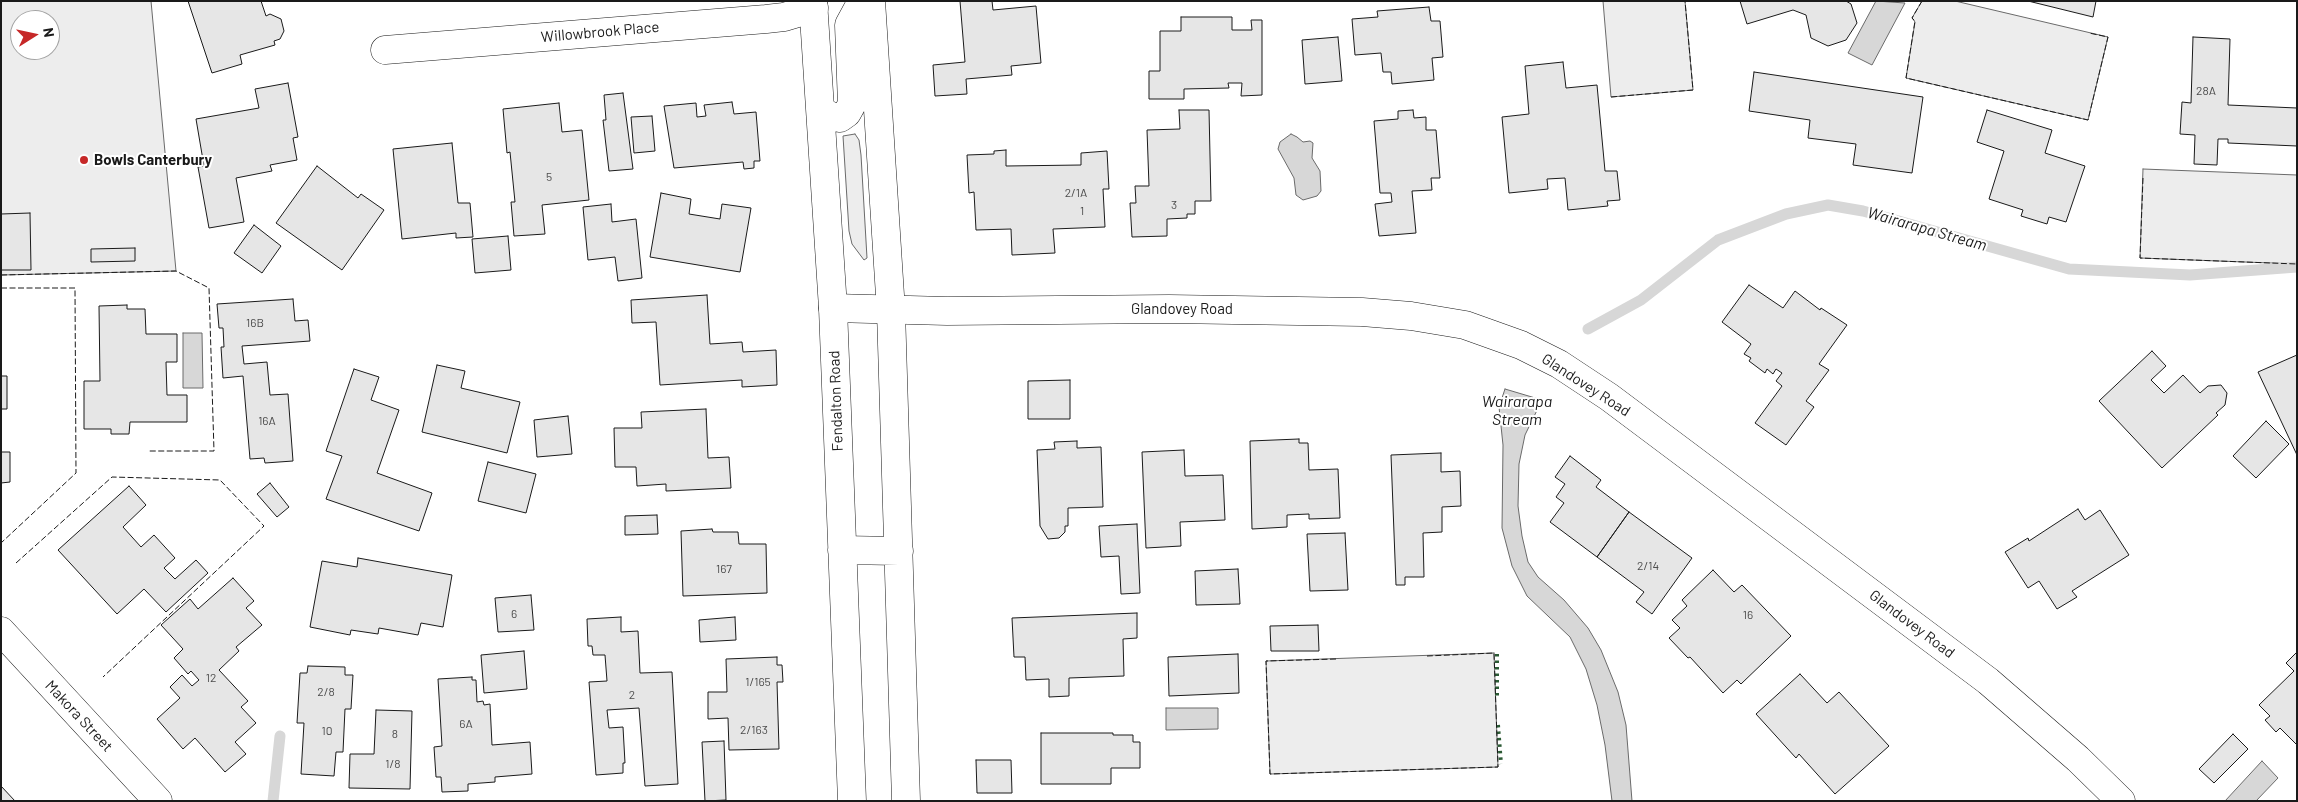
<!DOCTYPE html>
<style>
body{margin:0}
#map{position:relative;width:2298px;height:802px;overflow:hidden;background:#fff;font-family:Barlow,sans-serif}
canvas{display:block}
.frame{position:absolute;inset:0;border:2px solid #1a1a1a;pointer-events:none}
.north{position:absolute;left:10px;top:10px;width:50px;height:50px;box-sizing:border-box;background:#fff;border:1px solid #a3a3a3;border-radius:50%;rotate:80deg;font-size:14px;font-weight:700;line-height:20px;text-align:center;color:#1a1a1a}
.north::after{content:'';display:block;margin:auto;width:18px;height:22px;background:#c62828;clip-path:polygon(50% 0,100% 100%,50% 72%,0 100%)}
</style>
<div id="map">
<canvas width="2298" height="802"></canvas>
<div class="frame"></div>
<div class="north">N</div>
</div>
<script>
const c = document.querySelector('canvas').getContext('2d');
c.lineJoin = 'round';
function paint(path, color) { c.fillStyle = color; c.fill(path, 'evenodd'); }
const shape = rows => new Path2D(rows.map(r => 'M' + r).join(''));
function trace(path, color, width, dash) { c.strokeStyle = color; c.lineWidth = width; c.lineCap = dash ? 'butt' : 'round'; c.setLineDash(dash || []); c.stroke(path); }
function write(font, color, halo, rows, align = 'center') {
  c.font = font + ' Barlow,sans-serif'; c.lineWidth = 4; c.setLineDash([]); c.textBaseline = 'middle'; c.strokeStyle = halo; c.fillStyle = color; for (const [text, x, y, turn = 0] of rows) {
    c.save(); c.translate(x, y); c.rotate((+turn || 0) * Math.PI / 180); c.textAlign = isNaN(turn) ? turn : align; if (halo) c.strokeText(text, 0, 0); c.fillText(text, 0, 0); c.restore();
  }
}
const built = shape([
 [1,1,151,1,176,271,1,275,1,1],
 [20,20,50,20,50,50,20,50,20,20],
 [1603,1,1685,1,1693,90,1611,97,1603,1],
 [1922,1,1955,1,2108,37,2088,120,1906,78,1915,22,1912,18,1922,1],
 [855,134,859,140,861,155,867,258,864,260,852,244,849,231,843,136,855,134],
 [2143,169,2297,175,2297,264,2140,258,2143,169],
 [1494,653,1498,767,1270,774,1266,661,1494,653]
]);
const water = shape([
 [1876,1,1905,3,1872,65,1848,53,1876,1],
 [1291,134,1297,137,1303,142,1310,141,1313,143,1312,158,1320,171,1321,191,1317,196,1303,200,1296,195,1294,178,1278,149,1280,142,1291,134],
 [183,333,202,333,203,388,183,388,183,333],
 [1505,389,1542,400,1525,435,1519,464,1518,506,1522,536,1528,562,1538,577,1564,600,1588,628,1601,650,1618,692,1626,725,1632,801,1612,801,1605,745,1597,705,1586,669,1570,637,1527,596,1512,566,1502,528,1503,445,1499,407,1505,389],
 [1166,708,1218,708,1218,729,1166,730,1166,708],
 [2262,761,2278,778,2256,801,2225,801,2262,761]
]);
const stream = shape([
 [1588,329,1641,300,1718,240,1786,214,1828,205,1863,211,2069,269,2190,275,2297,267],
 [273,801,280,736]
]);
const building = shape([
 [188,1,261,1,266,16,270,14,281,19,284,31,280,39,274,41,275,45,240,55,242,64,212,73,188,1],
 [960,1,992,1,993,10,1036,6,1041,63,1011,66,1012,75,966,79,967,94,935,96,933,65,965,62,960,1],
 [1740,1,1846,1,1851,4,1857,23,1846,40,1828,46,1811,38,1806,15,1793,10,1747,24,1740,1],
 [2028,1,2096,1,2093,17,2028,1],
 [1429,7,1431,21,1440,21,1443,57,1432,58,1434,80,1392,84,1391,72,1383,72,1381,53,1355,55,1352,19,1378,17,1377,11,1429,7],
 [1181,17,1232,17,1232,30,1252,30,1251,20,1262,20,1262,95,1241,96,1242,83,1228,83,1229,88,1184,89,1184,99,1149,99,1149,71,1160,71,1160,31,1181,31,1181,17],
 [1338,37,1342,81,1305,84,1302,40,1338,37],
 [2193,37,2230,39,2228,105,2297,108,2297,146,2228,143,2228,139,2218,139,2217,165,2194,164,2195,135,2180,134,2182,102,2191,103,2193,37],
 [1563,62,1566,88,1597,85,1605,171,1617,171,1620,200,1607,201,1608,206,1568,210,1565,178,1547,179,1548,189,1509,193,1502,117,1529,114,1525,66,1563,62],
 [1754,72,1923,97,1912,173,1853,165,1856,144,1808,138,1810,120,1749,111,1754,72],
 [288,83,298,137,293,138,297,160,270,165,272,171,236,178,244,222,209,228,198,167,204,166,196,119,259,108,255,89,288,83],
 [623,93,633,169,609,171,603,120,606,120,604,95,623,93],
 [732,102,734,114,756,112,760,161,754,161,754,168,744,169,743,162,674,168,664,106,696,103,697,117,706,116,704,105,732,102],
 [559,103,562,132,582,130,589,200,542,205,545,234,514,236,511,202,515,202,510,152,507,153,503,109,559,103],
 [1179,110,1209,110,1211,201,1195,201,1195,214,1187,214,1187,218,1167,219,1167,236,1132,237,1130,203,1136,203,1135,186,1149,186,1147,130,1180,129,1179,110],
 [1413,110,1414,118,1426,117,1426,130,1436,130,1440,178,1431,178,1432,190,1412,191,1416,233,1379,236,1375,204,1392,202,1391,193,1380,193,1374,121,1398,119,1398,111,1413,110],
 [1987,110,2052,130,2045,153,2085,166,2066,222,2049,217,2047,224,2021,216,2023,210,1989,199,2004,151,1977,142,1987,110],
 [652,116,655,151,634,153,631,117,652,116],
 [452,143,458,203,470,203,473,237,456,238,456,233,402,239,393,149,452,143],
 [1006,150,1006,166,1081,165,1081,153,1107,151,1109,189,1103,189,1105,227,1053,229,1055,253,1012,255,1011,229,976,230,974,192,969,193,967,155,994,154,994,151,1006,150],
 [317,166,358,198,361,194,384,210,342,270,276,223,317,166],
 [661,193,691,199,689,214,720,219,722,204,751,208,740,272,650,257,661,193],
 [611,204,612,222,636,219,642,278,618,281,615,257,588,260,583,207,611,204],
 [30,213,31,270,1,270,1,214,30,213],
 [254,225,281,246,262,273,234,253,254,225],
 [508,236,511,270,475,273,472,239,508,236],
 [135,248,135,261,91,262,91,249,135,248],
 [1749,285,1783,308,1795,291,1820,310,1821,308,1847,325,1819,364,1829,370,1806,401,1814,407,1786,445,1755,423,1782,386,1776,381,1782,373,1776,369,1773,374,1767,369,1765,373,1749,361,1751,358,1744,354,1751,344,1722,322,1749,285],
 [707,295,710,344,742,342,743,352,776,350,777,385,742,387,742,380,660,385,656,322,632,323,631,300,707,295],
 [293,299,295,321,308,320,310,341,242,346,244,364,267,362,270,395,288,394,293,461,265,463,264,458,250,459,243,376,223,378,221,347,224,347,223,328,219,328,217,304,293,299],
 [127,305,127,309,145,309,146,334,177,334,177,362,166,362,167,395,187,395,187,422,130,422,129,434,111,434,111,429,84,429,84,381,100,381,99,306,127,305],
 [2152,351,2166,366,2151,380,2164,393,2183,375,2200,393,2208,386,2221,385,2227,393,2225,405,2216,413,2218,415,2162,468,2099,401,2152,351],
 [2297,355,2297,455,2258,372,2297,355],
 [437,365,465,371,461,388,520,402,507,453,422,432,437,365],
 [354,369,379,377,371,400,399,410,377,473,432,493,419,531,326,499,342,456,326,451,354,369],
 [1,376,7,376,7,409,1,409,1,376],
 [1070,380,1070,419,1028,419,1028,381,1070,380],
 [706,409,708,458,729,457,731,488,666,491,666,484,637,486,636,467,615,467,614,428,642,428,641,412,706,409],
 [568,416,572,454,537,457,534,420,568,416],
 [2266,421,2289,444,2256,478,2233,456,2266,421],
 [1299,439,1299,443,1308,443,1309,470,1338,469,1340,518,1309,519,1309,514,1287,515,1287,527,1252,529,1250,441,1299,439],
 [1077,441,1077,448,1101,447,1103,507,1068,508,1068,526,1065,526,1065,532,1059,538,1048,539,1040,526,1037,450,1055,449,1054,442,1077,441],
 [1184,450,1185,476,1223,475,1225,520,1180,522,1181,546,1146,548,1142,452,1184,450],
 [1,452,10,452,10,482,1,483,1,452],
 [1441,453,1441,472,1460,471,1461,506,1442,507,1442,532,1423,533,1424,577,1405,577,1405,585,1396,585,1391,455,1441,453],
 [1570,456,1601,480,1596,487,1629,512,1597,557,1550,522,1564,503,1556,497,1565,484,1555,477,1570,456],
 [488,462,536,474,526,513,478,501,488,462],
 [270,483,289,507,277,517,257,494,270,483],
 [129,486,146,505,123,527,141,547,154,535,175,558,164,568,175,579,196,560,208,573,166,612,144,589,117,614,58,550,129,486],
 [2078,509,2085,520,2100,510,2129,555,2072,591,2077,597,2057,609,2039,581,2028,588,2005,552,2028,538,2029,541,2078,509],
 [1629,512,1692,558,1652,614,1636,602,1644,592,1597,557,1629,512],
 [657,515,658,534,625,535,625,516,657,515],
 [1137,524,1140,593,1121,594,1119,556,1101,557,1099,526,1137,524],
 [712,529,713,532,738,532,739,544,766,544,767,593,683,596,681,531,712,529],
 [1345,533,1348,590,1310,591,1307,534,1345,533],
 [358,558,452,575,443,627,421,623,418,635,379,628,378,634,351,630,350,635,310,627,322,561,357,567,358,558],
 [1238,569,1240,604,1196,605,1195,571,1238,569],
 [1713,570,1734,592,1742,585,1791,636,1741,684,1737,680,1723,693,1690,657,1688,658,1669,638,1680,628,1672,620,1687,606,1682,600,1713,570],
 [233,578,254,601,246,608,262,625,236,647,239,651,219,670,248,701,241,707,256,723,235,742,246,754,225,772,195,738,183,749,157,719,180,698,170,687,182,675,192,686,199,680,191,671,188,674,174,658,183,649,161,625,190,599,198,609,233,578],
 [531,595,534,630,498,632,495,598,531,595],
 [1137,613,1137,638,1123,639,1124,676,1069,678,1069,696,1049,697,1049,679,1026,680,1025,657,1014,657,1012,618,1137,613],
 [621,617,621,632,638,631,640,673,672,672,678,784,645,786,639,708,607,710,609,728,623,727,625,763,623,763,623,773,596,775,589,682,607,681,605,655,593,655,592,646,588,646,587,619,621,617],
 [735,617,736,640,700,642,699,620,735,617],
 [1318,625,1319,651,1271,651,1270,626,1318,625],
 [524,651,527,689,484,693,481,655,524,651],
 [2297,652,2297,745,2280,728,2276,732,2265,720,2270,716,2259,705,2294,671,2286,663,2297,652],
 [1238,654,1239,693,1169,696,1168,657,1238,654],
 [777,657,777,665,782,665,783,682,777,682,779,749,729,750,728,718,708,719,708,692,727,692,726,659,777,657],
 [308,666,345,667,345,675,353,675,351,709,345,709,343,752,336,752,334,776,301,774,304,723,297,723,300,673,307,673,308,666],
 [1800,674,1827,703,1839,692,1889,746,1835,794,1799,754,1796,758,1756,714,1800,674],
 [472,677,472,680,476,680,477,702,483,701,484,705,490,704,492,745,530,742,532,774,495,777,495,782,468,784,468,791,442,792,441,777,436,777,434,747,442,746,438,679,472,677],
 [376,710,412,711,410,789,349,788,350,754,374,754,376,710],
 [1041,733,1113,733,1113,735,1133,735,1133,742,1140,742,1140,768,1111,768,1111,784,1041,784,1041,733],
 [2233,734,2248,749,2214,783,2199,769,2233,734],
 [724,741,726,800,705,801,702,742,724,741],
 [976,760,1011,760,1012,793,977,793,976,760],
 [1,786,15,801,1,801,1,786]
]);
const minor = shape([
 [385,50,766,19,784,17,814,8],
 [833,308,947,311,1169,309,1362,312,1411,316,1465,325,1521,345,1559,364,1609,397,1988,681,2078,759,2121,801],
 [1,631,158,801]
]);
const major = shape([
 [813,1,833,308,852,801],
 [871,1,891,311,906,801],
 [821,110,830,116,840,118,847,113,852,104,849,25,862,1],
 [842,550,899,551]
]);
const hedge = shape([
 [1497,654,1497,696],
 [1498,725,1501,764]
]);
const fence = shape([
 [1922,1,1912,18,1915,21,1906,78,2088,120,2108,37,2089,33],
 [1955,1,1956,1],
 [1611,97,1693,90,1685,1],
 [2143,178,2140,258,2297,264],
 [1,275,176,271,209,288,214,451,148,451],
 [1,288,75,288,76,473,1,543],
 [16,563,112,477,220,480,264,526,103,677],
 [1336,659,1266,661,1270,774,1498,767,1494,653,1427,656]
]);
const markers = [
 [84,160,5,"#c62828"]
];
const numberNames = [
 ["28A",2206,91],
 ["5",549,177],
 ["2/1A",1076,193],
 ["3",1174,205],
 ["1",1082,211],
 ["16B",255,323],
 ["16A",267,421],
 ["2/14",1648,566],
 ["167",724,569],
 ["6",514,614],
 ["16",1748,615],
 ["12",211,678],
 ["1/165",758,682],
 ["2/8",326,692],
 ["2",632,695],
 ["6A",466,724],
 ["2/163",754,730],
 ["10",327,731],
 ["8",395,734],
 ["1/8",393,764]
];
const streetNames = [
 ["Willowbrook Place",600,32,-5],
 ["Glandovey Road",1182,309],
 ["Glandovey Road",1586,385,33],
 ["Fendalton Road",836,401,-92],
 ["Glandovey Road",1912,624,37],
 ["Makora Street",79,716,47]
];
const poiNames = [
 ["Bowls Canterbury",94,160]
];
const waterNames = [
 ["Wairarapa Stream",1927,229,16],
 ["Wairarapa",1517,402],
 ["Stream",1517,420]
];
paint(built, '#ededed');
trace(built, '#6a6a6a', 1);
paint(water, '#d7d7d7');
trace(water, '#6a6a6a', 1);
trace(stream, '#d7d7d7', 11);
paint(building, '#e6e6e6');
trace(building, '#1a1a1a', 1);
trace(minor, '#1a1a1a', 29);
trace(major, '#1a1a1a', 29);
trace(minor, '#fff', 28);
trace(major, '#fff', 28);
trace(hedge, '#2b5a34', 4, [2.5, 4]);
trace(fence, '#1a1a1a', 1, [6, 2.5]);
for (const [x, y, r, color] of markers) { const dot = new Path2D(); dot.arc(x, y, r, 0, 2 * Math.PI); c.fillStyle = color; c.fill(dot); trace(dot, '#fff', 2); }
write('12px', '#4d4d4d', null, numberNames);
write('15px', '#1a1a1a', '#fff', streetNames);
write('bold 15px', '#1a1a1a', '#fff', poiNames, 'left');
write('italic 16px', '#1a1a1a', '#fff', waterNames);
</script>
